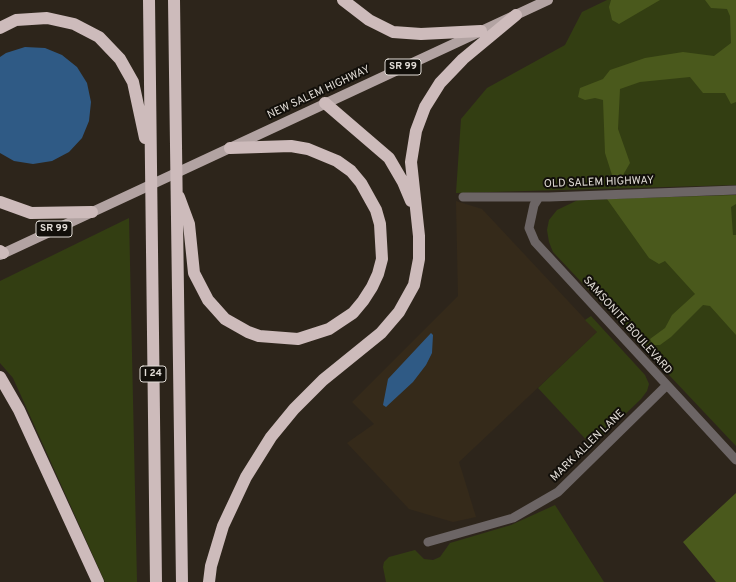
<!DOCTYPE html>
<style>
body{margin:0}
canvas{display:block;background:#2d251b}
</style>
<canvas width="736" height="582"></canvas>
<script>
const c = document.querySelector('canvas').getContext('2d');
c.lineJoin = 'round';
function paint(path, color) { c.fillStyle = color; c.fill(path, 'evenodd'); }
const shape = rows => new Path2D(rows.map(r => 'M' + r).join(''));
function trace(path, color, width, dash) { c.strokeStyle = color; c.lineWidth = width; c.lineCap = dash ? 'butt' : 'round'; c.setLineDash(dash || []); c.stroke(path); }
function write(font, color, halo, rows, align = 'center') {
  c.font = font + ' Overpass,sans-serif'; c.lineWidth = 4; c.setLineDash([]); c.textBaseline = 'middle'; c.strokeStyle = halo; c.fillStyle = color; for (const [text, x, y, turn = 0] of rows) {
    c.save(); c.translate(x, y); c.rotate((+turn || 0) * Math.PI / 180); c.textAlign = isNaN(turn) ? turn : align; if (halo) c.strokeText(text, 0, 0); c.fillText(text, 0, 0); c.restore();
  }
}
const built = shape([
 [456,201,482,209,597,332,459,462,476,517,453,522,409,509,347,443,374,424,352,402,458,296]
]);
const green = shape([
 [607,0,736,0,736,185,456,193,461,119,487,88,565,45,582,12],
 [736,195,736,446,553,252,549,242,547,230,549,220,557,210,578,200],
 [129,218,137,582,105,582,13,378,0,363,0,281],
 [591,316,645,375,649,384,647,391,641,399,592,446,538,388,597,332,585,320],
 [555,505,604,582,386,582,383,567,384,562,389,557,415,550,424,559,433,560,440,557,450,543,511,525]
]);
const forest = shape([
 [611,0,660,0,619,24,612,20,609,7],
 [705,0,736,0,736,102,731,104,725,93,703,93,690,77,640,82,620,89,618,129,630,163,623,175,612,175,605,153,603,100,595,98,585,100,578,97,580,88,603,79,610,70,645,58,683,52,714,56,731,43,730,16,727,9,711,8],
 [736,195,736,204,731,207,733,235,736,235,736,335,710,306,703,305,671,337,660,345,653,345,650,339,665,328,672,315,695,294,665,261,659,264,649,258,607,199],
 [736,493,736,582,716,582,683,542]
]);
const water = shape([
 [25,47,45,48,62,55,77,67,87,83,91,102,89,121,82,138,69,152,52,161,33,164,14,161,0,153,0,57,6,53],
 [431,333,433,335,432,353,426,365,413,382,386,407,383,405,388,379]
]);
const minor = shape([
 [463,197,549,197,736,190],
 [539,197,534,205,529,228,535,242,736,460],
 [428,542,513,518,558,492,666,386]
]);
const major = shape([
 [0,255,548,0]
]);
const highway = shape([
 [149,0,156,582],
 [174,0,182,582],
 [343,0,369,20,393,32,421,34,481,31],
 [0,28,16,20,47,18,74,24,99,37,120,59,133,82,145,138],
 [325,103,389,158,403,182,411,201],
 [179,197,189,224,194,273,208,300,225,319,248,332,259,336,298,339,329,329,353,313,363,301,372,287,378,274,382,259,380,224,376,210,361,183,351,171,337,161,308,149,291,146,230,148],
 [0,202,31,213,92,212],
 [0,251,3,253],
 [0,377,19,410,98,582],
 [209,582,211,566,223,526,246,477,271,437,294,409,323,380,381,333,399,312,414,285,419,259,419,236,411,162,416,131,425,107,440,83,463,59,516,15]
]);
const shields = [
 [403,67,36],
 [54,229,36],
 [153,374,26]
];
const shieldNames = [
 ["SR 99",403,67],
 ["SR 99",54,229],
 ["I 24",153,374]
];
const streetNames = [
 ["NEW SALEM HIGHWAY",319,93,-25],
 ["OLD SALEM HIGHWAY",599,183,-2],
 ["SAMSONITE BOULEVARD",627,326,48],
 ["MARK ALLEN LANE",588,446,-44]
];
paint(built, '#352a1a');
paint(green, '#333e12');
paint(forest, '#4a591c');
paint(water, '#2f5a85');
trace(minor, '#6c6565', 9);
trace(major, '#b2a3a2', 10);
trace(highway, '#cdbbbb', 12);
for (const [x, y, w] of shields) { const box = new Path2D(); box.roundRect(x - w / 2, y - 8, w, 16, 3); c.fillStyle = '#120f0a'; c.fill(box); trace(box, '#e2ddd7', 1); }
write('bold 10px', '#e2ddd7', null, shieldNames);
write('11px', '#e2ddd7', '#120f0a', streetNames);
</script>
